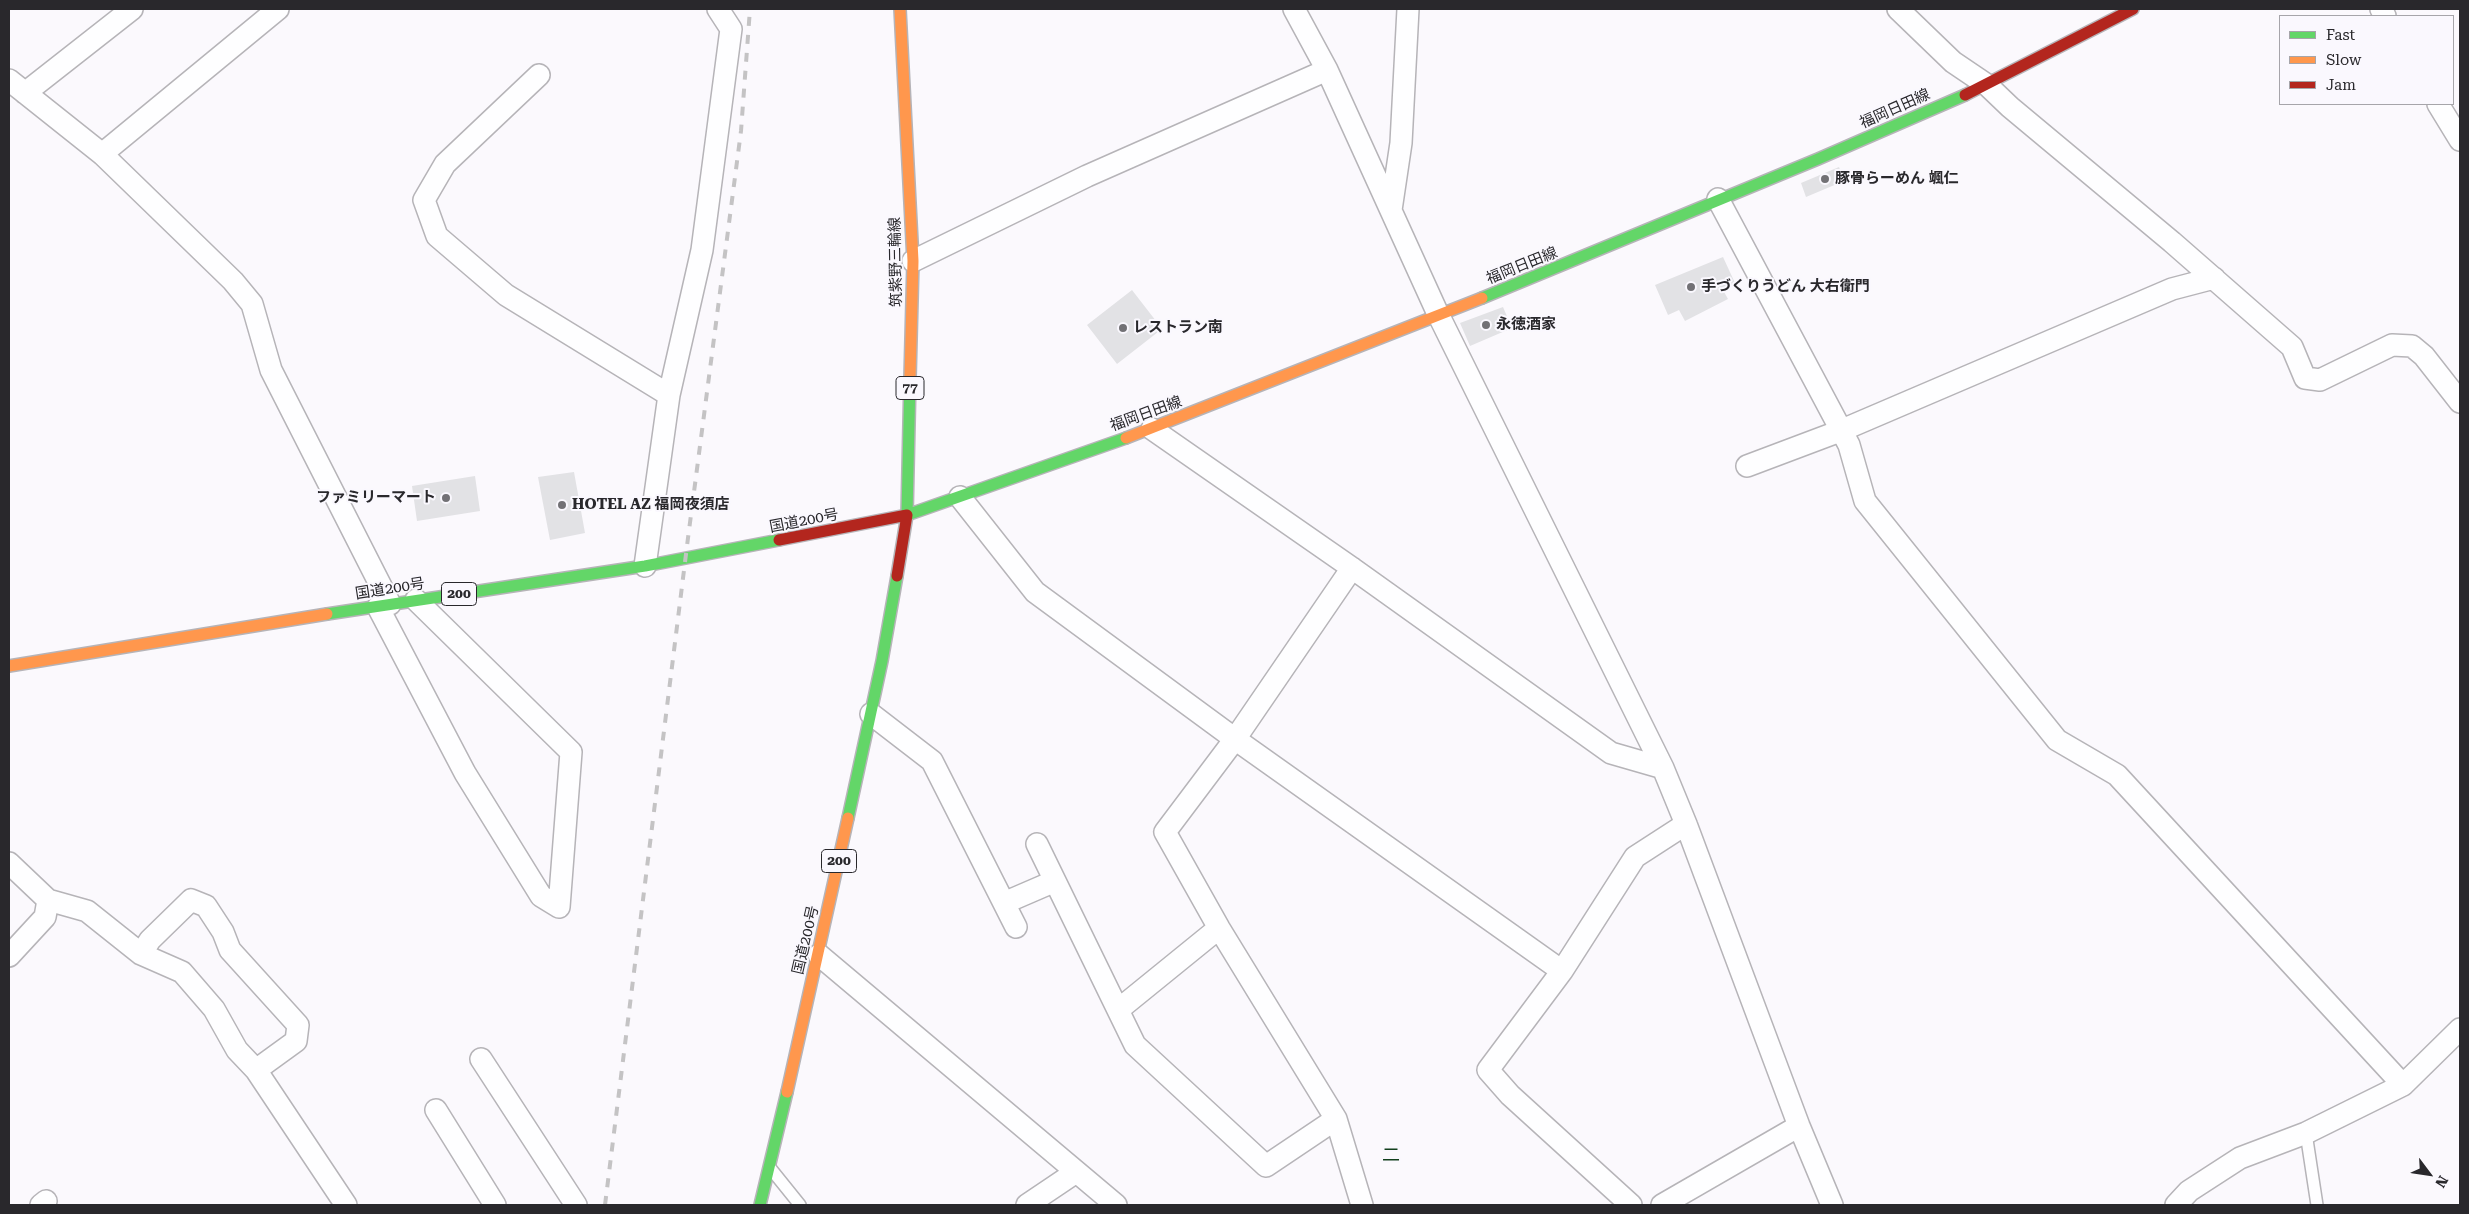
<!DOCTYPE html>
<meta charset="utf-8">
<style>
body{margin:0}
#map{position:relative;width:2469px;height:1214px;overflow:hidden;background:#fbf9fd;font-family:"Roboto Serif",serif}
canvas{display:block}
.frame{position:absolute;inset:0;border:10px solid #29282c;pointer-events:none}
.legend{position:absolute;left:2279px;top:15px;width:175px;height:90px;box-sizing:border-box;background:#faf8fe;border:1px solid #a6a5aa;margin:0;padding:6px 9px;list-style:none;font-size:15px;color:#29282c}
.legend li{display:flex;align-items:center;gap:10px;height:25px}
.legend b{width:25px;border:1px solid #a6a5aa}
.north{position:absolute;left:2404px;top:1149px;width:50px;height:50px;-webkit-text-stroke:4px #faf8fe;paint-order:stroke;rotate:121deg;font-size:14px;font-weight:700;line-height:20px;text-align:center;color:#29282c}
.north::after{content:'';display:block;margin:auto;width:18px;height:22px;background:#29282c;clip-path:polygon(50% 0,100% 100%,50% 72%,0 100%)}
</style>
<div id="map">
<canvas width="2469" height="1214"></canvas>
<div class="frame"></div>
<ul class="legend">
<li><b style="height:6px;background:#63d668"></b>Fast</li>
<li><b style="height:6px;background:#ff974d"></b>Slow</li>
<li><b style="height:6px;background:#b3261e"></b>Jam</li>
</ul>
<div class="north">N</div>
</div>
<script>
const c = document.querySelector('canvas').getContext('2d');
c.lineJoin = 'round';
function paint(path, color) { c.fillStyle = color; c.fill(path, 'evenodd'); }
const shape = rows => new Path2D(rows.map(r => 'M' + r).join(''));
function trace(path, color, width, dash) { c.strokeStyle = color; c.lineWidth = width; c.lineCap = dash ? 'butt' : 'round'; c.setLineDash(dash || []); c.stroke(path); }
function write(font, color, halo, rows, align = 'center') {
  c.font = font + ' "Roboto Serif","Noto Sans JP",serif'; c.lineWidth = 4; c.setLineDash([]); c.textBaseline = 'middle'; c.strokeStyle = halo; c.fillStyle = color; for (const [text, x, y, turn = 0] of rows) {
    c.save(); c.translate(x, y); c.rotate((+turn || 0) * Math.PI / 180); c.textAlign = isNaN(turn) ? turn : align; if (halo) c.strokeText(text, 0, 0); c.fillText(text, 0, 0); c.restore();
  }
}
const building = shape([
 [1839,167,1844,181,1806,197,1801,183],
 [1723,257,1735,283,1723,290,1728,299,1685,321,1679,310,1668,315,1655,285],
 [1132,290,1156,321,1153,325,1158,332,1117,364,1087,325],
 [1503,307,1512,328,1470,346,1460,323],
 [574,472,585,533,550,540,538,477],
 [475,476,480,511,417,521,412,486]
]);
const lane = shape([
 [2306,1133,2317,1205],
 [771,1169,800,1205]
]);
const street = shape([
 [1294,9,1327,70,1438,314,1663,768,1686,824,1799,1126,1832,1205],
 [1898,9,1953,62,1987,85,2010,107,2172,242,2292,347,2305,378,2320,380,2392,345,2412,346,2424,356,2460,402],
 [2381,9,2385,16],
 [539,75,445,164,424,200,437,236,506,295,669,395],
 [9,80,102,154,233,281,252,304,271,370,390,604],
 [25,93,132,9],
 [2438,104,2460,140],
 [102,154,278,9],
 [1718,199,1849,445,1865,501,2057,740,2117,775,2403,1085],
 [1391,210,1401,143,1408,9],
 [913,261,1087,176,1327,70],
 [1152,429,1352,568,1611,753,1663,768],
 [1747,466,1840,431,2172,289,2214,278],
 [960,497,1035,592,1235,739,1562,971],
 [645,566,669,395,702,250,731,29,718,9],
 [1352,568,1235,739,1165,832,1219,928,1336,1119,1362,1205],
 [378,607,465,773,541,896,559,907,571,752,416,600],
 [871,714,932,761,1016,927],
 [1037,844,1135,1045,1266,1166,1336,1119],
 [9,863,48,900,87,911,141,954,182,972,214,1009,237,1050,256,1070,346,1205],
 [1004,903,1055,881],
 [141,954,150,940,191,900,206,906,223,932,230,950,298,1025,296,1041,256,1070],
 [819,955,1116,1205],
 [9,956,45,917,48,900],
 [1118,1010,1219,928],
 [481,1059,576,1205],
 [436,1110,495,1205],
 [41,1205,46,1201],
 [1027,1205,1076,1172],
 [1631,1205,1510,1095,1488,1070,1562,971,1635,857,1686,824],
 [1662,1205,1799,1126],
 [2176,1205,2189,1191,2240,1158,2306,1133,2403,1085,2460,1029]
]);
const fast = shape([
 [1482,298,1818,159,1965,95],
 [907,515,1126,438],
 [907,515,910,378],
 [327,614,645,566,779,540],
 [848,818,882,661,897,576],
 [760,1205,787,1092]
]);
const slow = shape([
 [900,9,913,261,910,378],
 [1126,438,1482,298],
 [9,666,327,614],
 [787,1092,848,818]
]);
const jam = shape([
 [1965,95,2133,9],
 [779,540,907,515,897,576]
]);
const rail = shape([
 [605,1205,688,538,741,131,750,9]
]);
const markers = [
 [1825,179,5,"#727175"],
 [1691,287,5,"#727175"],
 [1486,325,5,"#727175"],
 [1123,328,5,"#727175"],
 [446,498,5,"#727175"],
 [562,505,5,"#727175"]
];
const shields = [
 [910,388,28],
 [459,594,35],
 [839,861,35]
];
const shieldNames = [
 ["77",910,388],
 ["200",459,594],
 ["200",839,861]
];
const streetNames = [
 ["福岡日田線",1895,109,-24],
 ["筑紫野三輪線",896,262,-91],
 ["福岡日田線",1522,266,-22],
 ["福岡日田線",1146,414,-20],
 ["国道200号",804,521,-11],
 ["国道200号",390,589,-9],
 ["国道200号",806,940,-77]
];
const poiNames = [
 ["豚骨らーめん 颯仁",1835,179],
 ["手づくりうどん 大右衛門",1701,287],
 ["永徳酒家",1496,325],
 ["レストラン南",1133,328],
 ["ファミリーマート",436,498,"right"],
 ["HOTEL AZ 福岡夜須店",572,505]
];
const quarterNames = [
 ["二",1391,1156]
];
paint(building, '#e2e2e5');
trace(lane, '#b6b4b8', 14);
trace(street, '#b6b4b8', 24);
trace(fast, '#b6b4b8', 14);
trace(slow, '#b6b4b8', 14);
trace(jam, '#b6b4b8', 14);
trace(lane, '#fefeff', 11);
trace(street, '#fefeff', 21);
trace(fast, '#63d668', 11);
trace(slow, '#ff974d', 11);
trace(jam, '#b3261e', 11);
trace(rail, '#c4c3c4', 4, [9, 9]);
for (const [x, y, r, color] of markers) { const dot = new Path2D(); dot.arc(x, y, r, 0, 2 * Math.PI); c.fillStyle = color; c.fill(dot); trace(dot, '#faf8fe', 2); }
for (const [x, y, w] of shields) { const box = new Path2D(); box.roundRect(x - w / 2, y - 11.5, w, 23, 4); c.fillStyle = '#faf8fe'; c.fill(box); trace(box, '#29282c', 1); }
write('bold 14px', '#29282c', null, shieldNames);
write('15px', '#29282c', '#faf8fe', streetNames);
write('bold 15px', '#29282c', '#faf8fe', poiNames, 'left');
write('18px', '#12401c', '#faf8fe', quarterNames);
</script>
